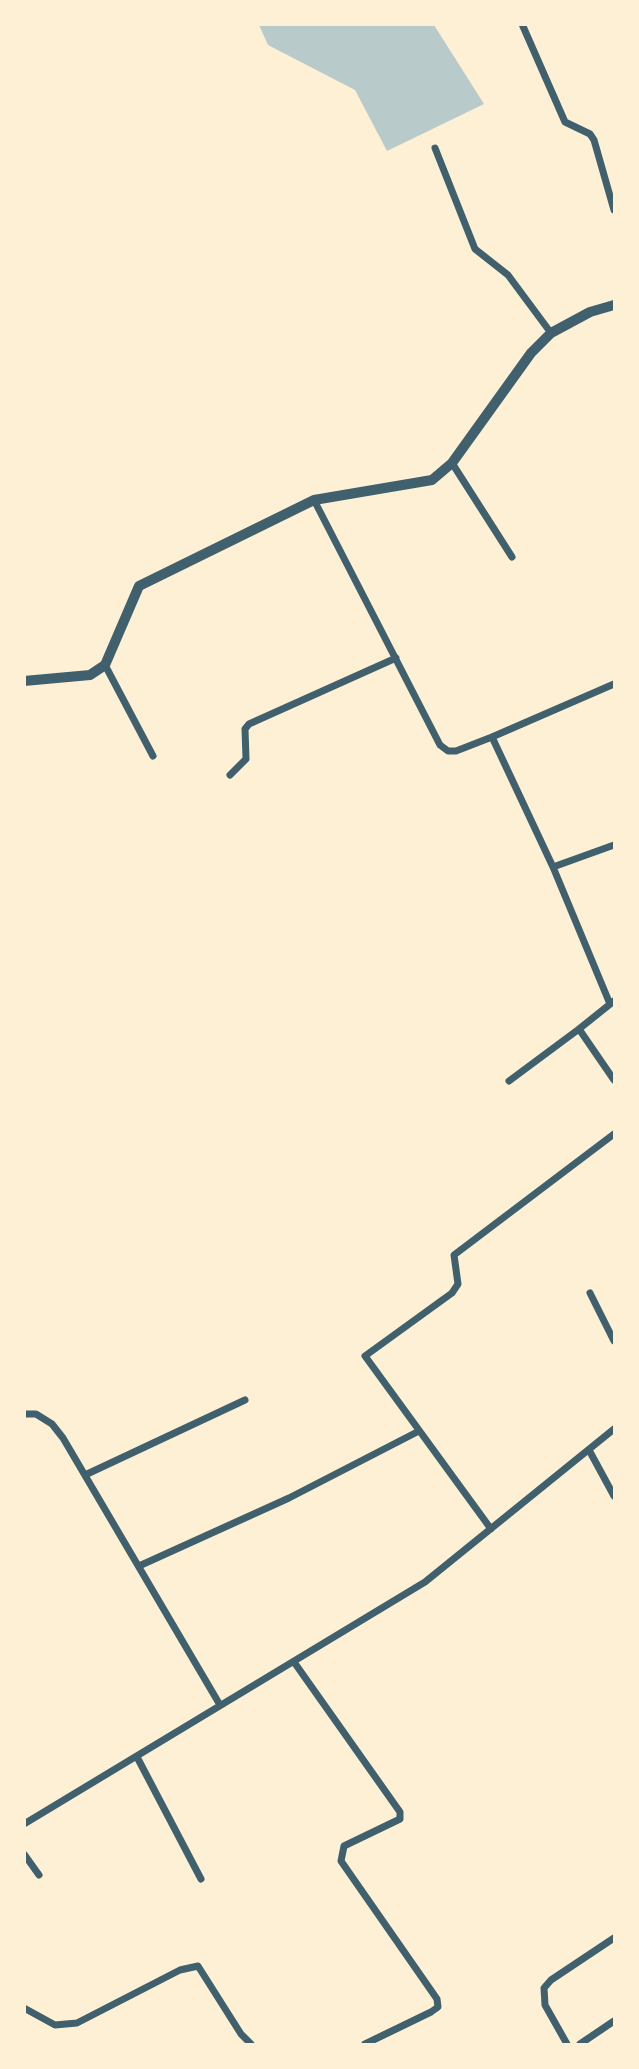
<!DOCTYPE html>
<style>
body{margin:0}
#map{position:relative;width:639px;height:2069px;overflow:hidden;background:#fdf0d5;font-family:"Source Serif 4",serif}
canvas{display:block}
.frame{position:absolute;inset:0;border:26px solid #fdf0d5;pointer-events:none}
</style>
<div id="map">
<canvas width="639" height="2069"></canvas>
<div class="frame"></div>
</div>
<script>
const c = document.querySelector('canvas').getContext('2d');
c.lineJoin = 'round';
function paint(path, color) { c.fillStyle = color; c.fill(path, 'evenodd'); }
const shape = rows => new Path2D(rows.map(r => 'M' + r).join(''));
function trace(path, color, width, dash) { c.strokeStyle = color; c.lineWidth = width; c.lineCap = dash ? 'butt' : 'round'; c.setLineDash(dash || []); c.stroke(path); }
const green = shape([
 [259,25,434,25,484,104,387,151,355,90,268,45]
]);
const minor = shape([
 [522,24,565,122,590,134,594,140,614,210],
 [435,148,475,249,508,275,551,333],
 [452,463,512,557],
 [314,500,440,745,448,751,456,751,492,737],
 [105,665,153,756],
 [230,775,246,759,245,729,249,724,396,658],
 [553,867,614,845],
 [614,1001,579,1029,614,1080],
 [610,1004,553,867,492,737,614,684],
 [509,1081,579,1029],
 [590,1293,614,1341],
 [24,1414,36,1414,52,1424,63,1438,220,1705],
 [589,1450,614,1496],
 [85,1475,245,1400],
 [491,1529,365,1356,452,1293,458,1284,454,1255,614,1134],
 [139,1566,289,1498,419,1431],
 [294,1662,400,1812,400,1819,344,1846,341,1861,437,1999,438,2007,431,2012,365,2044],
 [137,1757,201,1879],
 [24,1824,425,1582,614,1429],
 [24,1854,39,1875],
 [24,2008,55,2025,77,2023,180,1970,198,1966,241,2034,251,2044],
 [567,2044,545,2005,544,1988,551,1980,614,1938],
 [580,2044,614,2021]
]);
const tertiary = shape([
 [24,681,90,675,105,665,139,586,314,500,432,480,452,463,531,353,551,333,590,312,614,305]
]);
paint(green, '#b9caca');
trace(minor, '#3f606c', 7);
trace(tertiary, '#3f606c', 10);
</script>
